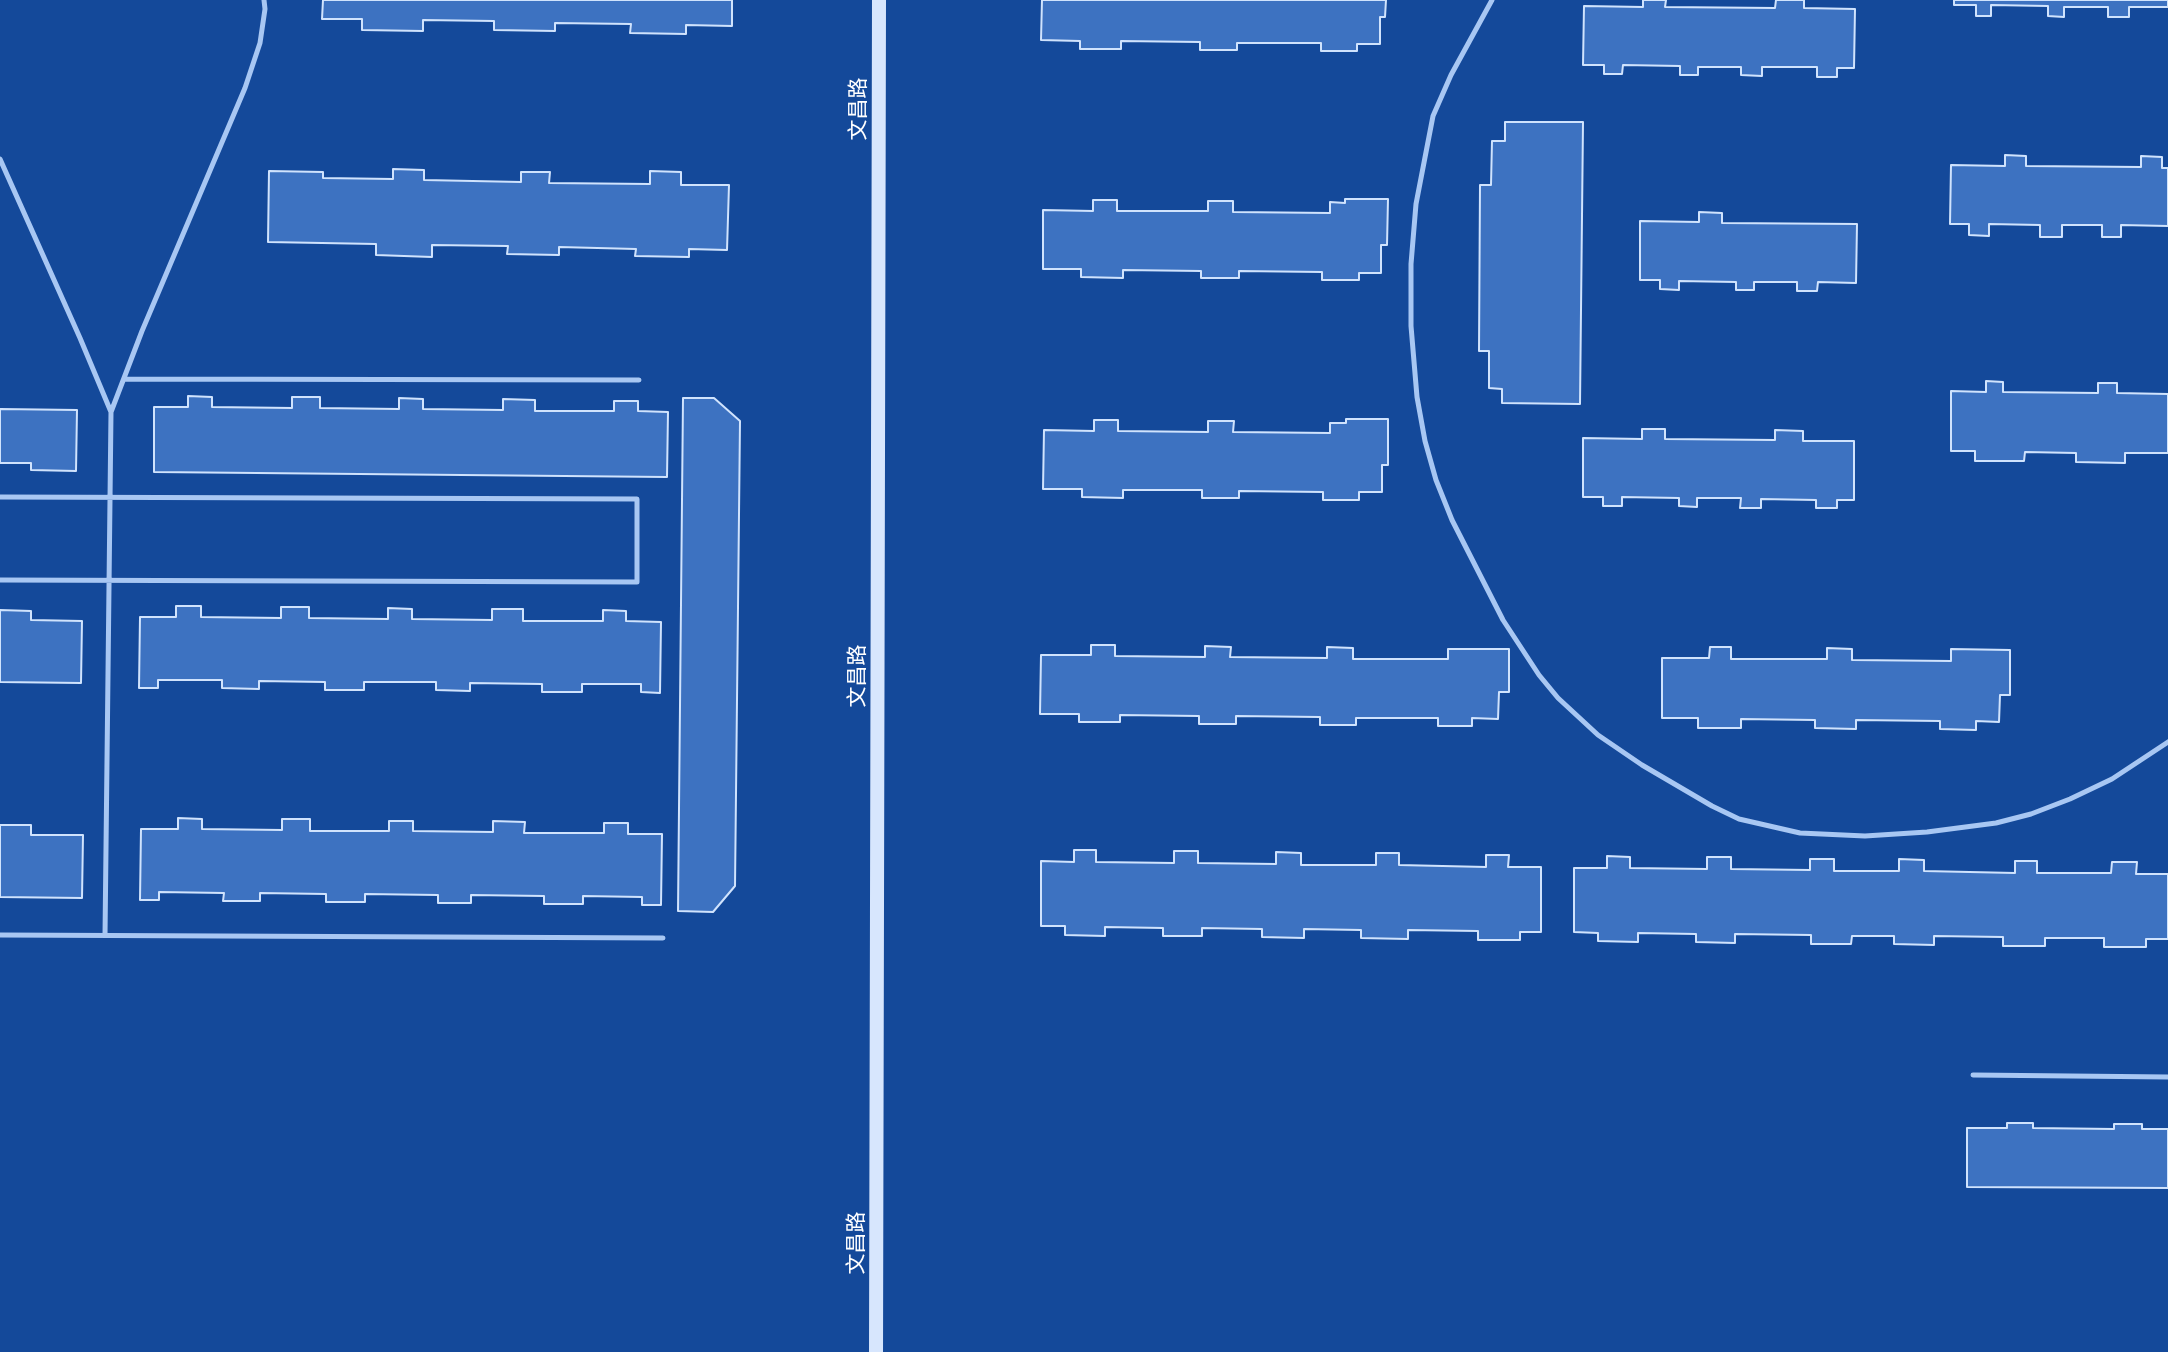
<!DOCTYPE html>
<meta charset="utf-8">
<style>
body{margin:0}
canvas{display:block;background:#14499a}
</style>
<canvas width="2168" height="1352"></canvas>
<script>
const c = document.querySelector('canvas').getContext('2d');
c.lineJoin = 'round';
function paint(path, color) { c.fillStyle = color; c.fill(path, 'evenodd'); }
const shape = rows => new Path2D(rows.map(r => 'M' + r).join(''));
function trace(path, color, width, dash) { c.strokeStyle = color; c.lineWidth = width; c.lineCap = dash ? 'butt' : 'round'; c.setLineDash(dash || []); c.stroke(path); }
function write(font, color, halo, rows, align = 'center') {
  c.font = font + ' "Golos Text","Noto Sans SC",sans-serif'; c.lineWidth = 5; c.setLineDash([]); c.textBaseline = 'middle'; c.strokeStyle = halo; c.fillStyle = color; for (const [text, x, y, turn = 0] of rows) {
    c.save(); c.translate(x, y); c.rotate((+turn || 0) * Math.PI / 180); c.textAlign = isNaN(turn) ? turn : align; if (halo) c.strokeText(text, 0, 0); c.fillText(text, 0, 0); c.restore();
  }
}
const building = shape([
 [323,0,732,0,732,26,686,25,686,34,630,33,631,24,555,23,555,31,494,30,494,21,423,20,423,31,362,30,362,19,322,19,323,0],
 [1042,0,1386,0,1385,17,1380,17,1380,44,1357,44,1357,51,1321,51,1321,43,1237,43,1237,50,1200,50,1200,42,1121,41,1121,49,1080,49,1080,41,1041,40,1042,0],
 [1643,0,1666,0,1665,7,1775,8,1776,0,1804,0,1804,8,1855,9,1854,68,1837,68,1837,77,1817,77,1817,67,1762,67,1762,76,1741,75,1741,67,1698,67,1698,75,1680,75,1680,66,1623,65,1622,74,1604,74,1604,65,1583,65,1584,6,1643,7,1643,0],
 [1954,0,2168,0,2168,7,2129,7,2129,17,2108,17,2108,7,2064,7,2064,17,2048,16,2048,6,1991,5,1991,16,1976,16,1976,5,1954,5,1954,0],
 [1505,122,1583,122,1580,404,1502,403,1502,389,1489,388,1489,351,1479,351,1480,185,1491,185,1492,141,1505,141,1505,122],
 [2005,155,2026,156,2026,166,2141,167,2141,156,2162,157,2162,168,2168,168,2168,226,2121,225,2121,237,2102,237,2102,225,2062,225,2062,237,2040,237,2040,225,1989,224,1989,236,1969,235,1969,224,1950,224,1951,165,2005,166,2005,155],
 [393,169,424,170,424,180,521,182,521,172,550,172,549,183,650,184,650,171,681,172,681,185,729,185,727,250,689,249,689,257,635,256,636,249,559,247,559,255,507,254,508,246,432,245,432,257,376,255,376,244,268,242,269,171,323,172,323,178,393,179,393,169],
 [1345,199,1388,199,1387,245,1381,245,1381,273,1359,273,1359,280,1322,280,1322,272,1239,271,1239,278,1201,278,1201,271,1123,270,1123,278,1081,277,1081,269,1043,269,1043,210,1093,211,1093,200,1117,200,1117,211,1208,211,1208,201,1233,201,1233,212,1330,213,1330,202,1345,203,1345,199],
 [1699,212,1722,213,1722,223,1857,224,1856,283,1818,282,1817,291,1797,291,1797,282,1754,282,1754,290,1736,290,1736,282,1679,281,1679,290,1660,289,1660,280,1640,280,1640,221,1699,222,1699,212],
 [1986,381,2003,382,2003,392,2098,393,2098,383,2117,383,2117,393,2168,394,2168,453,2125,453,2125,463,2076,462,2076,453,2025,452,2024,461,1975,461,1975,451,1951,451,1951,391,1986,392,1986,381],
 [188,396,212,397,212,407,292,408,292,397,320,397,320,408,399,409,399,398,423,399,423,409,503,410,503,399,535,400,535,411,614,411,614,401,638,401,638,411,668,412,667,477,154,472,154,407,188,407,188,396],
 [683,398,714,398,740,421,735,886,713,912,678,911,683,398],
 [0,409,77,410,76,471,31,470,31,463,0,463,0,409],
 [1346,419,1388,419,1388,465,1382,465,1382,492,1359,492,1359,500,1323,500,1323,492,1239,491,1239,498,1202,498,1202,490,1123,490,1123,498,1082,497,1082,489,1043,489,1044,430,1094,431,1094,420,1118,420,1118,431,1208,432,1208,421,1234,421,1233,432,1330,433,1330,423,1346,423,1346,419],
 [1642,429,1665,429,1665,439,1775,440,1775,430,1803,431,1803,441,1854,441,1854,500,1837,500,1837,508,1816,508,1816,500,1761,499,1761,508,1740,508,1741,498,1697,498,1697,507,1679,506,1679,498,1622,497,1622,506,1603,506,1603,497,1583,497,1583,438,1642,439,1642,429],
 [176,606,201,606,201,617,281,618,281,607,309,607,309,618,388,619,388,608,412,609,412,619,492,620,492,609,523,609,523,621,603,621,603,610,626,611,626,621,661,622,660,693,641,692,641,684,582,684,582,692,542,692,542,684,470,683,470,691,436,690,436,682,364,682,364,690,325,690,325,682,259,681,259,689,222,688,222,680,158,680,158,688,139,688,140,617,176,617,176,606],
 [0,610,31,611,31,620,82,621,81,683,0,682,0,610],
 [1091,645,1115,645,1115,656,1205,657,1205,646,1231,647,1230,657,1327,658,1327,647,1353,648,1353,659,1448,659,1448,649,1509,649,1509,692,1499,692,1498,719,1472,718,1472,726,1438,726,1438,718,1356,718,1356,725,1320,725,1320,717,1236,716,1236,724,1199,724,1199,716,1120,715,1120,722,1079,722,1079,714,1040,714,1041,655,1091,655,1091,645],
 [1710,647,1731,647,1731,659,1827,659,1827,648,1852,649,1852,660,1951,661,1951,649,2010,650,2010,695,2000,695,1999,722,1976,721,1976,730,1940,729,1940,721,1856,720,1856,729,1815,728,1815,720,1741,719,1741,728,1698,728,1698,718,1662,718,1662,658,1709,658,1710,647],
 [178,818,202,819,202,829,282,830,282,819,310,819,310,831,389,831,389,821,413,821,413,831,493,832,493,821,525,822,524,833,604,833,604,823,628,823,628,834,662,834,661,905,642,905,642,897,583,896,583,904,544,904,544,896,471,895,471,903,438,903,438,895,365,894,365,902,326,902,326,894,260,893,260,901,223,901,224,893,159,892,159,900,140,900,141,829,178,829,178,818],
 [0,825,31,825,31,835,83,835,82,898,0,897,0,825],
 [1074,850,1096,850,1096,862,1174,863,1174,851,1198,851,1198,863,1276,864,1276,852,1301,853,1301,865,1376,865,1376,853,1399,853,1399,865,1486,867,1486,855,1509,855,1508,867,1541,867,1541,932,1520,932,1520,940,1478,940,1478,931,1408,930,1408,939,1361,938,1361,930,1304,929,1304,938,1262,937,1262,929,1202,928,1202,936,1163,936,1163,928,1105,927,1105,936,1065,935,1065,926,1041,926,1041,861,1074,862,1074,850],
 [1607,856,1630,857,1630,868,1707,869,1707,857,1731,857,1731,869,1810,870,1810,859,1834,859,1834,871,1899,871,1899,859,1924,860,1924,871,2015,873,2015,861,2037,861,2037,873,2111,873,2112,862,2137,862,2136,874,2168,874,2168,939,2146,939,2146,947,2104,947,2104,938,2045,938,2045,946,2003,946,2003,937,1934,936,1934,945,1894,944,1894,936,1852,936,1851,944,1811,944,1811,935,1735,934,1735,943,1696,942,1696,934,1638,933,1638,942,1598,941,1598,933,1574,932,1574,868,1607,868,1607,856],
 [2007,1123,2033,1123,2033,1128,2114,1129,2114,1124,2142,1124,2142,1129,2168,1129,2168,1188,1967,1187,1967,1128,2007,1128,2007,1123]
]);
const lane = shape([
 [1492,0,1451,75,1433,116,1416,204,1411,264,1411,326,1417,397,1425,441,1436,480,1452,520,1503,620,1539,675,1558,698,1598,735,1642,765,1712,806,1739,819,1800,833,1865,836,1927,832,1996,823,2031,814,2070,799,2112,779,2168,742],
 [0,159,80,338,111,412],
 [124,379,639,380],
 [0,497,637,499,637,582,0,580],
 [0,935,663,938],
 [105,935,111,412,142,331,245,88,260,43,265,9,264,0],
 [1973,1075,2168,1077]
]);
const secondary = shape([
 [876,1352,879,0]
]);
const streetNames = [
 ["文昌路",858,109,-90],
 ["文昌路",857,676,-90],
 ["文昌路",856,1243,-90]
];
paint(building, '#3d72c1');
trace(building, '#d0e3fd', 2);
trace(lane, '#a8c7f3', 5);
trace(secondary, '#d7e6fd', 14);
write('21px', '#fff', '#14499a', streetNames);
</script>
